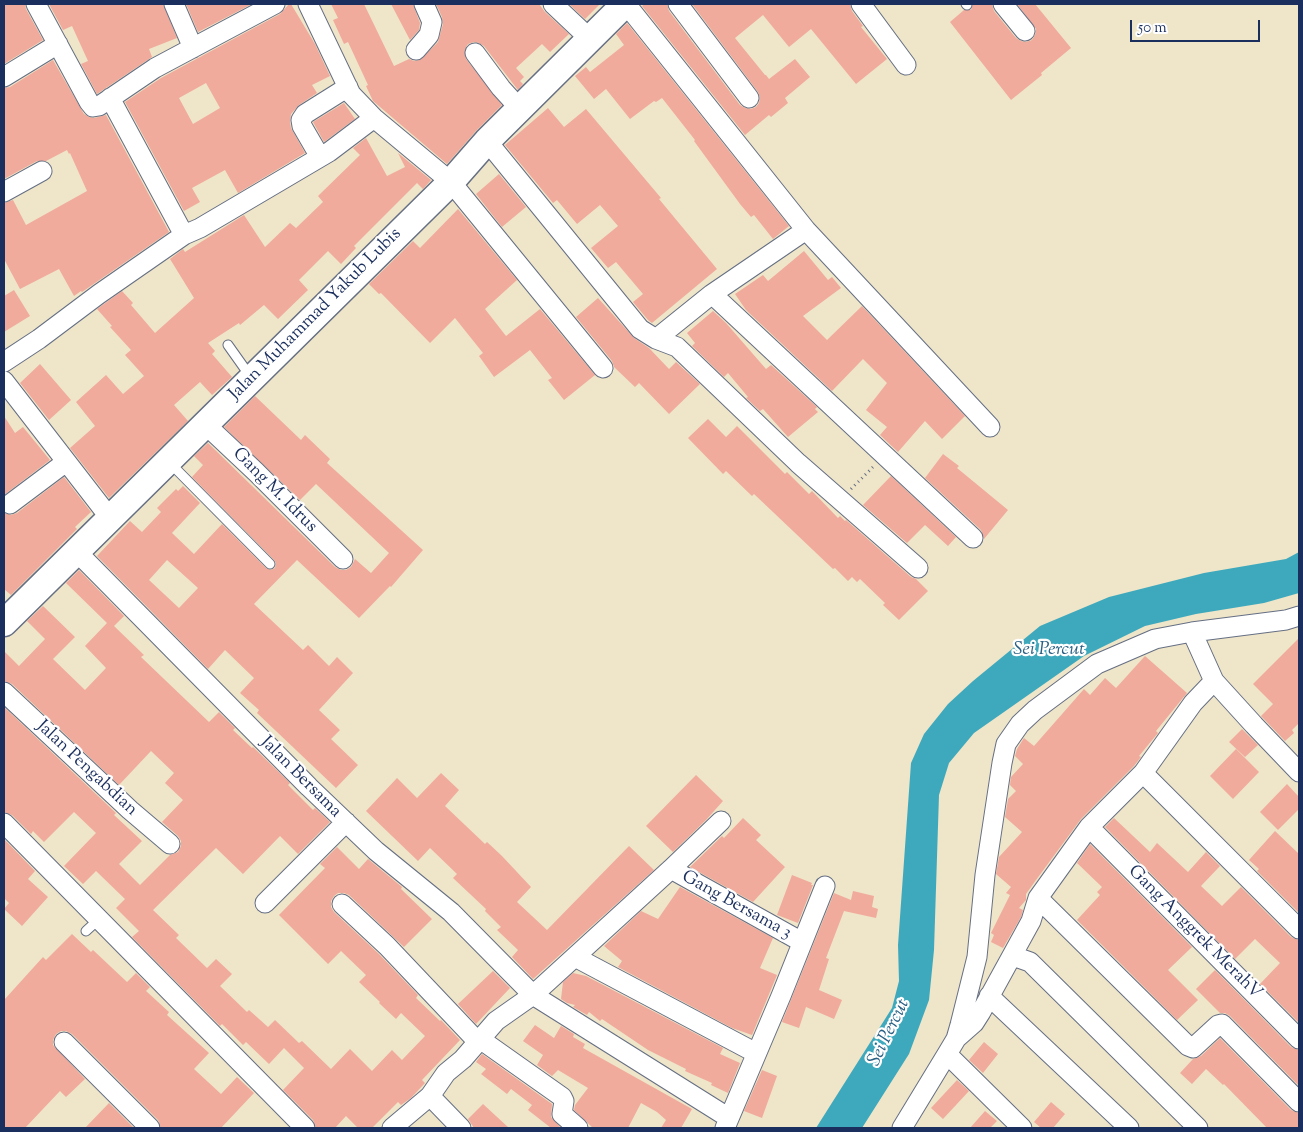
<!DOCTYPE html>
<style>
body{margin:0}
#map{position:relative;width:1303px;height:1132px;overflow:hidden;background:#efe5c9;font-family:"Sorts Mill Goudy",serif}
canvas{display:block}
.frame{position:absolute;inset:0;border:5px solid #1b2f5e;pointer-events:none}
.scale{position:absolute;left:1130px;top:20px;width:130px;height:22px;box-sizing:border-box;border:2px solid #1b2f5e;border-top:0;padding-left:6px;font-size:15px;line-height:18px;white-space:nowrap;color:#1b2f5e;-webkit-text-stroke:4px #fff;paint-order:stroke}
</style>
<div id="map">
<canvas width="1303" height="1132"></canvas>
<div class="frame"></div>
<div class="scale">50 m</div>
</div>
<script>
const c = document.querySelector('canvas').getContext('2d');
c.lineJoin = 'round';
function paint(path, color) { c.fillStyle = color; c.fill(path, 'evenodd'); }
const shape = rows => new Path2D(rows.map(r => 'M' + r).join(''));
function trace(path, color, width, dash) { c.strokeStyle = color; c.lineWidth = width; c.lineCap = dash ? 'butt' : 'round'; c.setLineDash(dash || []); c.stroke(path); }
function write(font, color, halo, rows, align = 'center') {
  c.font = font + ' "Sorts Mill Goudy",serif'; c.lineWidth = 4.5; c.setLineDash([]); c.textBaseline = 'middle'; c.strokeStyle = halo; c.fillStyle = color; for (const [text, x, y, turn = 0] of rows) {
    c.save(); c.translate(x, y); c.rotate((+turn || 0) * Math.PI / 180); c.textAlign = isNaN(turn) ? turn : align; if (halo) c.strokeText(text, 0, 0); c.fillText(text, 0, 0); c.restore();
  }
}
const water = shape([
 [1299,552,1299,593,1264,603,1196,614,1145,626,1084,656,974,733,949,763,939,795,934,950,929,1000,909,1054,862,1128,816,1128,892,1008,899,981,898,945,911,763,924,734,948,704,973,681,1040,626,1109,597,1204,573,1286,559]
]);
const building = shape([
 [4,4,25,4,26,9,43,40,4,64],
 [49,4,163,4,177,38,149,49,152,57,97,94,81,64,88,61,72,26,63,30],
 [186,4,252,4,198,32],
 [289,4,291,4,315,44,330,76,312,85,317,93,299,105,291,114,290,122,291,128,305,153,238,193,225,170,192,188,200,202,184,211,125,102,161,78,280,14],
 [206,83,220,108,193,124,179,98],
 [331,4,364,4,394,66,409,59,414,61,420,60,438,42,443,24,442,17,436,4,539,4,545,12,569,34,550,52,542,44,516,68,524,77,520,81,523,84,518,90,484,46,479,43,474,42,468,44,465,49,466,59,502,105,476,131,447,164,373,101,366,86,368,85,348,42,344,44,333,20,338,18],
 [391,4,413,4,420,23,419,30,410,40],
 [569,4,600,4,585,19],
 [645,4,667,4,669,11,740,105,745,108,751,109,756,107,759,103,760,97,758,92,692,4,850,4,852,11,863,26,861,27,887,59,856,84,811,29,789,47,763,15,735,38,765,75,766,75,769,79,795,59,810,77,785,98,788,103,771,117,769,115,745,135,642,6],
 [973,4,992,4,994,11,1016,38,1021,41,1026,42,1032,40,1035,35,1036,29,1017,4,1035,4,1071,48,1041,73,1042,75,1011,100,950,22,964,10,971,10],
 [627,23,789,226,773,239,754,215,751,217,740,204,694,141,695,140,662,98,656,102,654,101,630,119,606,89,594,99,575,76,586,67,590,72,624,45,616,34],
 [53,60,84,114,89,117,94,118,106,115,169,232,82,292,81,291,74,296,59,269,20,289,4,259,4,203,13,200,26,225,87,191,70,153,69,154,67,150,46,161,37,161,4,179,4,88,10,87],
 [344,103,355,119,324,142,313,122],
 [548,108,564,127,586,109,661,198,659,199,717,269,652,323,648,320,633,302,643,294,616,262,608,268,591,248,618,226,600,205,577,224,557,200,553,203,505,145],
 [366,138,387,176,405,167,398,153,431,180,423,189,417,183,354,246,356,248,341,264,328,251,299,280,308,290,278,319,264,305,240,325,239,323,208,343,215,351,212,354,232,377,212,395,200,382,174,405,188,421,109,498,70,448,95,426,76,402,106,375,123,394,144,376,125,355,131,350,110,327,112,326,97,309,122,291,133,303,131,305,155,333,194,298,170,259,183,249,185,252,244,215,265,247,290,223,296,228,323,202,318,196,360,155,353,148],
 [499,174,526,207,502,227,476,194],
 [458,209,517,280,485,309,506,336,540,309,595,375,564,400,548,380,552,378,530,350,494,377,479,356,483,353,455,318,430,343,381,293,379,294,369,284,413,241,420,248],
 [804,251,828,280,832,277,841,288,803,316,827,340,862,306,965,416,942,439,925,421,898,452,880,435,887,427,866,410,887,383,863,359,832,391,746,310,735,294,763,275,768,281],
 [14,290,30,316,4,332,4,296],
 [598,298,634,338,649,348,669,369,676,362,700,384,669,414,639,383,635,387,614,367,612,361,576,317],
 [713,311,726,323,766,369,771,365,817,407,815,409,818,412,788,437,763,409,760,411,746,398,748,397,728,373,724,377,692,346,695,343,687,333],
 [40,364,71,400,49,420,20,383],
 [255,396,301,440,305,435,330,459,327,463,423,550,391,587,390,586,359,618,297,560,254,604,303,650,308,645,329,666,337,657,353,673,319,710,340,730,331,739,358,765,336,788,257,713,259,710,240,693,254,678,225,650,208,669,97,556,130,521,142,532,161,512,157,508,176,489,178,491,183,486,200,503,172,533,194,554,222,524,266,568,271,570,275,568,276,563,274,560,192,477,203,465,194,456,208,443,335,567,341,570,346,570,351,567,355,559,371,573,389,553,316,484,300,500,224,427],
 [167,560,198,588,179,608,149,580],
 [4,416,15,433,23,427,50,460,4,495],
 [708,419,726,437,737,426,785,474,787,472,809,494,812,491,838,518,840,516,845,521,846,520,911,577,916,579,928,591,899,620,883,605,885,603,860,579,857,582,852,577,848,581,835,568,833,569,754,494,752,496,726,471,723,474,688,438],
 [943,454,959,466,957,468,1008,510,984,539,981,530,925,478],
 [891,476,956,537,948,546,925,525,907,543,863,505],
 [64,477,91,512,75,527,77,529,11,595,4,589,4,513,11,515,17,513],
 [79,570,124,616,114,626,144,655,141,657,209,722,219,712,235,728,233,730,252,748,253,747,290,783,288,785,313,810,315,808,330,822,298,854,280,836,243,874,216,848,153,910,179,935,176,938,207,968,216,959,232,974,220,986,247,1012,249,1010,268,1027,275,1020,299,1043,302,1041,331,1069,350,1049,372,1071,392,1050,402,1060,425,1036,401,1013,396,1019,379,1003,380,1002,359,982,366,975,341,951,328,964,279,915,325,868,320,864,337,847,359,869,368,859,402,887,401,889,432,919,404,947,349,895,344,893,338,893,334,896,331,901,331,907,334,912,379,954,418,995,416,998,440,1021,441,1020,460,1040,422,1080,425,1083,411,1098,401,1105,398,1102,372,1128,358,1128,346,1116,335,1128,316,1128,313,1120,283,1090,304,1068,284,1048,269,1064,246,1042,243,1045,222,1024,220,1026,132,937,139,931,116,908,125,899,96,871,83,884,64,866,96,833,74,812,44,842,33,831,31,834,12,815,4,812,4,707,116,813,114,815,142,841,119,864,140,885,170,855,178,852,181,846,181,841,178,836,162,822,183,800,165,783,174,773,151,751,119,785,12,684,4,681,4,651,19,666,45,639,27,621,43,606,75,637,53,659,85,690,106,668,85,646,107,623,66,583],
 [1299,638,1299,723,1292,730,1294,733,1285,741,1261,716,1273,704,1253,684],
 [1145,656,1187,693,1156,731,1158,733,1139,756,1141,757,1134,766,1081,819,1036,880,1026,894,1026,900,1019,908,1023,910,1021,917,1003,948,991,942,994,935,991,933,1010,895,1006,893,1011,887,996,874,999,857,1022,832,1005,817,1008,799,1016,791,1010,785,1011,777,1023,764,1015,756,1017,749,1024,738,1034,746,1084,689,1090,695,1105,678,1116,688],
 [1242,729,1258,745,1245,757,1229,742],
 [1236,749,1259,772,1233,799,1210,776],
 [441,773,459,790,445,806,485,844,487,842,502,856,531,887,517,902,547,930,629,846,654,870,533,979,512,957,518,950,497,930,501,927,485,911,486,909,453,878,457,874,430,848,418,861,366,811,397,778,417,798],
 [696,775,723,801,706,820,673,852,646,826],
 [1287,784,1299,797,1299,809,1278,830,1260,812],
 [743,818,761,835,756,840,785,867,753,902,690,867,722,836,724,838],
 [1114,818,1150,852,1157,843,1188,872,1206,852,1220,866,1201,886,1222,906,1241,887,1291,937,1299,940,1299,1023,1260,984,1280,963,1255,939,1235,959,1105,827],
 [1275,831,1299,854,1299,910,1298,912,1257,871,1259,869,1249,860],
 [4,839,35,871,28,879,48,897,22,926,4,909,9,903,4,898],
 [1090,844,1192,947,1168,970,1198,1000,1177,1020,1077,920,1100,895,1097,892,1102,887,1077,863],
 [792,875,812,883,811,885,813,885,798,923,777,915],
 [680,887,773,938,760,968,777,975,752,1035,732,1028,618,967,622,961,604,946,641,911,658,919],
 [853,891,874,896,872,907,878,909,876,918,844,911,826,958,829,959,819,990,842,1000,834,1019,806,1007,799,1028,782,1022,834,893,851,900],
 [72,934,91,952,93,950,127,982,136,973,150,987,146,991,169,1012,167,1015,209,1053,194,1069,221,1094,237,1077,254,1093,221,1128,161,1128,158,1120,72,1034,66,1031,61,1031,56,1034,53,1040,53,1045,85,1079,66,1097,60,1091,25,1128,4,1128,4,1000,43,957,46,960],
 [1215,970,1291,1047,1299,1050,1299,1086,1230,1016,1225,1013,1220,1013,1196,989],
 [493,971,510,988,476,1024,458,1004],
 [573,973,586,976,723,1048,720,1054,740,1063,728,1093,711,1085,712,1083,685,1071,686,1069,648,1050,602,1019,600,1021,589,1012,587,1015,573,1007,575,1005,567,1003,561,999,563,982],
 [535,1025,554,1038,561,1026,574,1034,573,1037,585,1044,583,1048,692,1109,681,1128,661,1128,666,1120,657,1112,641,1103,628,1128,593,1128,574,1110,575,1105,588,1088,558,1070,552,1076,537,1065,543,1055,523,1041],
 [1220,1038,1291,1110,1299,1113,1299,1128,1267,1128,1224,1084,1223,1085,1206,1069,1192,1084,1180,1073,1193,1059,1201,1056],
 [984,1042,998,1054,983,1073,969,1060],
 [482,1054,552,1104,551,1117,561,1128,551,1128,528,1110,532,1105,511,1089,507,1094,481,1074,486,1069,476,1062],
 [762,1070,777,1076,762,1118,744,1111],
 [957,1080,969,1091,943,1119,931,1108],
 [1051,1102,1065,1114,1053,1128,1041,1128,1034,1122],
 [109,1103,134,1128,85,1128],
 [483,1104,509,1128,474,1128,468,1119],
 [985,1111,997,1121,990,1128,970,1128]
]);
const path = shape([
 [851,489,873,467]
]);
const service = shape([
 [966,4,967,5],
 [228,345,250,376],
 [170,463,270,564],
 [86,931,98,920]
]);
const minor = shape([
 [36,4,89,102,93,107,99,106,155,68,275,4],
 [174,4,193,48],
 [308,4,351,94,374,118,451,182,603,368],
 [553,4,590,39],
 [626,4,806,230,990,427],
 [678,4,749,98],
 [861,4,906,65],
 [1003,4,1025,31],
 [416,50,429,35,432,22,424,4],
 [475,53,501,88,520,109],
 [4,77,58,44],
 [110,98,184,235],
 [487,141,640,329,656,339,677,347,798,463,918,568],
 [320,157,302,126,301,120,305,114,348,87],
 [4,192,42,171],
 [712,294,973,538],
 [656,339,712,294,806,230],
 [4,362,39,339,99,294,184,235,200,228,329,152,374,118],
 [4,381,110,518],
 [205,424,256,472,343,559],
 [10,504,66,462],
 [76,551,309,787,376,851,451,912,533,995,729,1118],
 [1192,632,1214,681,1254,725,1299,772],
 [4,692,130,810,170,844],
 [1143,773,1299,929],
 [4,823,305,1128],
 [1089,827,1299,1039],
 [671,869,802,942],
 [1038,898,1188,1046,1193,1048,1218,1025,1222,1024,1299,1102],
 [265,903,346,822],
 [342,904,387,946,478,1042],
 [1013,956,1030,962,1198,1128],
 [575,957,756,1053],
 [989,996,1129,1128],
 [957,1038,974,1023,981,1012,1031,921,1038,898,1089,827,1143,773,1193,703,1214,681],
 [480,1039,562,1097,564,1101,562,1114,578,1128],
 [64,1042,150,1128],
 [947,1054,1022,1128],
 [430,1096,461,1128],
 [392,1128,430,1096,446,1073,463,1059,496,1021,533,995,671,869,721,821],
 [725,1128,781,996,825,886],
 [902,1128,947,1054,956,1039,960,1025,977,957,985,875,1002,763,1006,744,1020,724,1035,710,1097,664,1155,639,1192,632,1286,620,1299,616]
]);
const secondary = shape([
 [4,623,451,182,487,141,625,4]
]);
const streetNames = [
 ["Jalan Muhammad Yakub Lubis",316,315,-45],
 ["Gang M. Idrus",274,491,45],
 ["Jalan Pengabdian",86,769,43],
 ["Jalan Bersama",300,778,45],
 ["Gang Bersama 3",736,906,29],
 ["Gang Anggrek MerahV",1194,933,45]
];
const waterNames = [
 ["Sei Percut",1049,651],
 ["Sei Percut",890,1033,-64]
];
paint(water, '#3ea9bd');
paint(building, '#f0ab9c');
trace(service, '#656f83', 11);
trace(minor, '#656f83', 21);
trace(secondary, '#656f83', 29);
trace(path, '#656f83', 3, [1, 4]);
trace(service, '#fff', 9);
trace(minor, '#fff', 19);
trace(secondary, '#fff', 26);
write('18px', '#1b2f5e', '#fff', streetNames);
write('italic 19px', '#296084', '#fff', waterNames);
</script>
